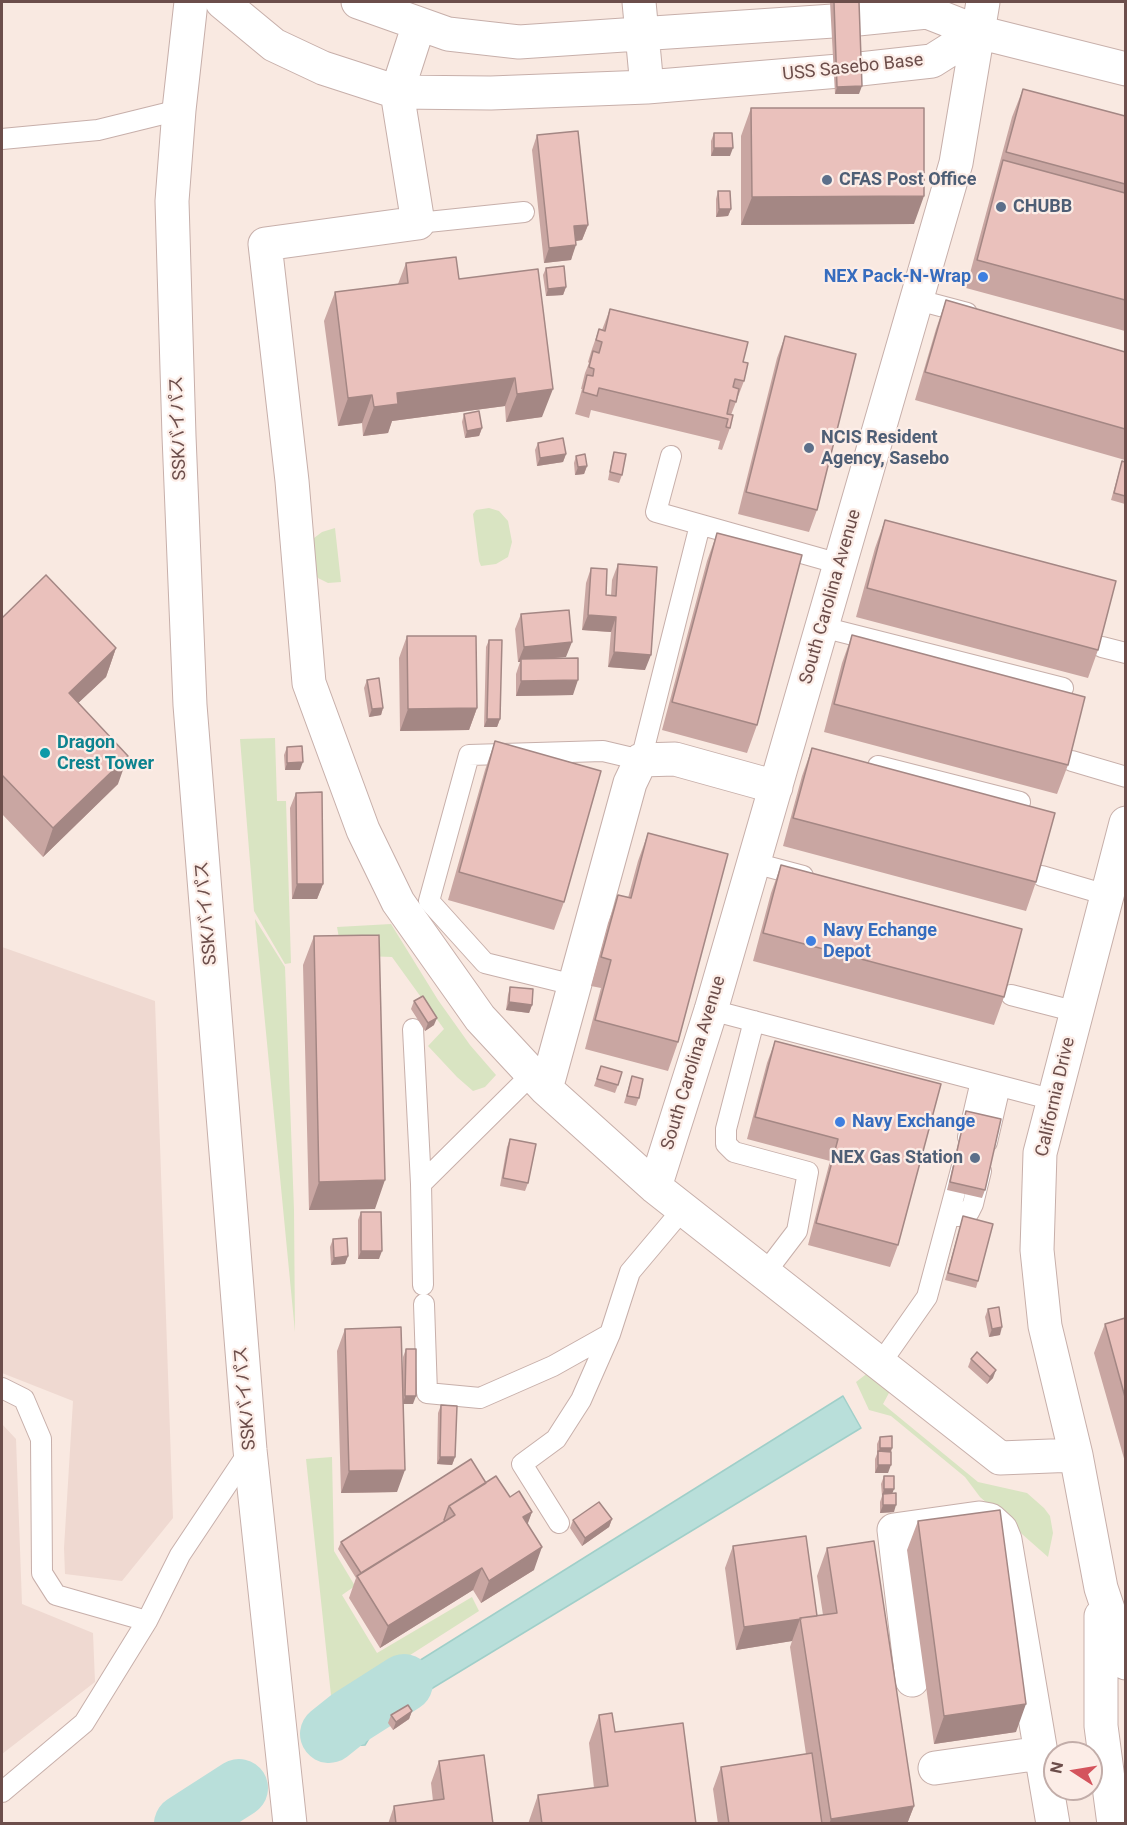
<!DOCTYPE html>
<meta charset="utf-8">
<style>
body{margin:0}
#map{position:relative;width:1127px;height:1825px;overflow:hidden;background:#f9e9e1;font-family:Roboto,sans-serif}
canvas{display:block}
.frame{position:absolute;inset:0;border:3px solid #6c4e4b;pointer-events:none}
.north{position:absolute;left:1043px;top:1741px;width:60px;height:60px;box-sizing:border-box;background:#fcede7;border:2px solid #c2ada9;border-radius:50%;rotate:282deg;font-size:16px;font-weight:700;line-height:24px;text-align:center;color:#6c4e4b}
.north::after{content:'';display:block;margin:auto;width:21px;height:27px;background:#d4545d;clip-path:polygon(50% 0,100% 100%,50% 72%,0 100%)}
</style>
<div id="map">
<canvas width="1127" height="1825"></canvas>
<div class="frame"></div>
<div class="north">N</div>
</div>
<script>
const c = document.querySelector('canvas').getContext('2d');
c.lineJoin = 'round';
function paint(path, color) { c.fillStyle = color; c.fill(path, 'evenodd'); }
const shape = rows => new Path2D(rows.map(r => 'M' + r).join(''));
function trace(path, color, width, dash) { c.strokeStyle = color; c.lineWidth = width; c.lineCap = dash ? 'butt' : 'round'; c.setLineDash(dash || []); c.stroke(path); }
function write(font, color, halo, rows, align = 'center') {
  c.font = font + ' Roboto,"Noto Sans JP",sans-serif'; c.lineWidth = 4.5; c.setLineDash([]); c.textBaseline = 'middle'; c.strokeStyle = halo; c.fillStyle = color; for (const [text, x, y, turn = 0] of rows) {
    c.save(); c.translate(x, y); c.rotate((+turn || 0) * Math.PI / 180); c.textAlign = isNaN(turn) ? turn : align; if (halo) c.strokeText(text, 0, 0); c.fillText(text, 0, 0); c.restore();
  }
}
const residential = shape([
 [2,947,155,1001,173,1518,122,1581,65,1574,64,1548,73,1401,2,1373],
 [2,1424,16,1439,22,1604,93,1633,95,1682,2,1754]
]);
const green = shape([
 [489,508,499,511,508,521,512,542,508,557,496,564,481,566,479,561,473,514,476,510],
 [335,528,341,582,328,583,318,578,312,569,310,551,314,538,322,532],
 [275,738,277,801,286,801,291,963,285,964,254,911,240,739],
 [255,919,285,967,294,1210,295,1332],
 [391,924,438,1000,470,1045,496,1075,485,1087,473,1091,457,1077,428,1046,444,1029,392,957,363,956,339,938,337,927],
 [869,1372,890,1391,883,1404,978,1482,1027,1493,1044,1508,1050,1516,1053,1533,1048,1557,980,1497,965,1477,891,1416,869,1410,856,1382],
 [332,1457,334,1551,355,1586,342,1595,377,1653,472,1597,479,1611,332,1705,306,1459]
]);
const water = shape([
 [843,1396,861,1428,380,1720,365,1745,347,1746,342,1739,334,1714,843,1396]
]);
const river = shape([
 [329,1734,349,1718,404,1683],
 [183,1824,239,1788]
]);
const service = shape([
 [2,139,98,130,179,110],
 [418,223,524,212],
 [918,300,967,313],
 [671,456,656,512,840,564],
 [822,627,1063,688],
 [1102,647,1126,653],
 [1072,761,1126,777],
 [878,766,1020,802],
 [754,863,803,876],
 [1042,876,1107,895],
 [574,985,485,963,429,901,469,755,603,751,641,760,700,525],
 [1011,995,1077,1012],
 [711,1010,1054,1100],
 [754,1021,726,1129,726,1144,734,1152,808,1172,797,1231,765,1273],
 [413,1029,421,1184],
 [968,1137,981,1081],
 [987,1142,1000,1086],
 [949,1216,963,1216,969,1212,973,1204,981,1171],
 [423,1285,421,1184,532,1074],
 [424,1304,427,1393,480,1398,553,1366,610,1334],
 [880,1364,927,1297,962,1166],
 [2,1388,24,1399,41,1439,42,1573,56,1595,147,1621],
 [559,1523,522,1464,556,1439,581,1400,610,1334,630,1272,683,1209],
 [2,1792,84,1723,147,1621,180,1555,250,1450]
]);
const minor = shape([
 [222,2,274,45,323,68,397,92,491,93,647,87,851,70,932,61,978,32],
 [358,2,448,34,519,42,848,20,927,12,978,32,1126,69],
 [639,2,647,87],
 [419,24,397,92,418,223,265,244,292,481,309,683,363,830,398,902,480,1018,546,1089,655,1187,1000,1458,1076,1455],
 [1126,823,1040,1153,1037,1250,1045,1326,1076,1455,1101,1588,1126,1663],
 [546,1089,630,783,641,760,675,759,776,787],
 [655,1187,711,1010,956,163,983,2],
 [1101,1616,1101,1726,1114,1824],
 [912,1680,894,1530,979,1518,990,1520,1001,1530,1005,1540,1053,1824],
 [935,1768,1041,1753]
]);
const tertiary = shape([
 [191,2,179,110,172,201,179,436,190,705,250,1450,290,1824]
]);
const wall = shape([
 [830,2,859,2,859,94,835,94],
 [1023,89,1125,116,1125,331,966,288,1012,117],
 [751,108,914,224,741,225,741,136],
 [714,133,730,156,711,156,711,141],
 [537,135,588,225,582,240,576,241,571,260,544,263,532,150],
 [718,191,731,209,728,216,716,217,716,199],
 [406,263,459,279,542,417,506,422,505,406,392,421,388,433,363,436,362,423,338,426,324,321,335,292,398,284],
 [546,268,566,287,563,295,546,296,543,275],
 [946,300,1125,352,1125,460,915,400,936,329],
 [610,309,743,362,744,381,731,415,730,428,722,450,718,449,720,441,591,410,589,418,575,414,582,389,581,389,585,373,589,363,588,362,591,352,599,329,602,330],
 [785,336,817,510,809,532,738,514,777,358],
 [464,414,482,428,479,436,465,438,462,422],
 [538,443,566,454,563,462,537,466,535,450],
 [614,452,622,475,619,483,608,480,612,459],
 [576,456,587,466,584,474,575,475,574,463],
 [1122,461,1125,462,1125,504,1111,500],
 [885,520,1098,650,1088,678,856,617,875,548],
 [717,533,757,725,747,753,662,730,707,561],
 [618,564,645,670,608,667,611,632,582,630,586,583,591,568,606,595,611,596,612,580],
 [521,614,566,657,553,658,573,695,516,696,516,674,520,662,518,662,515,629],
 [2,618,116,648,106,677,78,703,118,784,43,857,2,814],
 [852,635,1068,765,1057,794,824,732,842,663],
 [407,636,477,708,469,730,400,731,399,658],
 [489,640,500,719,497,727,484,727,486,647],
 [367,680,383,708,381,715,369,717,364,688],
 [495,741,564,902,554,930,448,900,485,770],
 [287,747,300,770,285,770,284,755],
 [812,748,1036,882,1026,911,783,846,802,776],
 [296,793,323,884,317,899,292,899,290,808],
 [648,833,678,1042,668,1071,585,1049,601,988,591,986,608,923,618,895,628,898,638,861],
 [781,865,1004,997,994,1025,753,961,771,893],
 [314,936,375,1209,309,1210,303,965],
 [510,987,532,1005,529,1013,506,1010,508,995],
 [414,1001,434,1025,425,1031,411,1009],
 [775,1041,941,1084,898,1245,890,1267,808,1245,830,1161,747,1139,767,1063],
 [601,1066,618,1085,615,1093,594,1086],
 [632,1076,639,1098,636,1106,624,1103],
 [966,1111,985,1190,982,1198,947,1190,964,1119],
 [510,1139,528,1183,525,1191,500,1186,507,1147],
 [361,1212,379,1259,358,1259,358,1220],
 [963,1216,978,1281,976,1288,945,1280],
 [333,1239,348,1256,345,1264,331,1265,330,1247],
 [988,1309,1000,1335,989,1337,985,1317],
 [1125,1318,1125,1462,1094,1353,1105,1324],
 [345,1329,403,1385,403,1357,406,1349,413,1404,403,1404,397,1492,341,1493,337,1351],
 [971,1359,993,1378,987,1384,968,1367],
 [441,1405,455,1457,452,1465,437,1464,438,1413],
 [880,1437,892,1448,891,1452,888,1473,875,1473,875,1459,877,1454,877,1444],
 [884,1476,892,1494,894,1512,880,1513,880,1502,882,1496,881,1484],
 [486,1483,532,1512,527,1524,534,1570,481,1603,473,1590,380,1648,349,1598,356,1578,338,1549,341,1542],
 [612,1519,609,1527,582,1546,570,1528,573,1520],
 [918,1521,1016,1732,934,1744,907,1550],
 [733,1546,817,1616,823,1615,817,1576,827,1548,914,1806,907,1824,718,1824,713,1789,721,1767,806,1754,790,1647,792,1641,736,1650,725,1568],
 [412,1711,409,1719,393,1730,388,1723,391,1715],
 [599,1715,615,1732,696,1824,528,1824,538,1795,594,1788,589,1743],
 [439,1761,493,1824,388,1824,394,1806,433,1801,431,1783]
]);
const shadedWall = shape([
 [862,86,859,94,835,94,837,87],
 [714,148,733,148,730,156,711,156],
 [924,196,914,224,741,225,752,197],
 [719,209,731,209,728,216,716,217],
 [588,225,582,240,569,242,574,226],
 [576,245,571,260,544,263,549,248],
 [566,287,563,295,546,296,548,289],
 [515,378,505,406,392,421,388,433,363,436,374,407,397,393],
 [553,389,542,417,506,422,517,394],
 [372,395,362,423,338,426,348,398],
 [482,428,479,436,465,438,467,431],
 [566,454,563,462,537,466,540,458],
 [587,466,584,474,575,475,578,467],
 [588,615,616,617,611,632,582,630],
 [572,642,566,657,521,661,521,659,520,662,518,662,524,647],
 [116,648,106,677,59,721,69,693],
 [614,652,651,655,645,670,608,667],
 [578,680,573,695,516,696,521,681],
 [383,708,381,715,369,717,372,709],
 [477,708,469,730,400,731,408,709],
 [487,719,500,719,497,727,484,727],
 [128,756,118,784,43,857,53,828],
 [303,762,300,770,285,770,287,763],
 [297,884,323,884,317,899,292,899],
 [509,1002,532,1005,529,1013,506,1010],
 [437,1018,434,1025,425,1031,428,1023],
 [385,1180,375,1209,309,1210,319,1182],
 [361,1251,382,1251,379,1259,358,1259],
 [348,1256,345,1264,331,1265,334,1258],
 [1002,1327,1000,1335,989,1337,992,1329],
 [996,1370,993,1378,987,1384,990,1377],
 [405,1396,416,1396,413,1404,403,1404],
 [880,1448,892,1448,889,1456,878,1453],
 [440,1457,455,1457,452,1465,437,1464],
 [878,1465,891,1465,888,1473,875,1473],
 [405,1470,397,1492,341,1493,349,1471],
 [884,1489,894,1489,891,1497,883,1494,882,1496],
 [883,1505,896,1505,894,1512,880,1513],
 [532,1512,524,1534,523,1517],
 [612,1519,609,1527,582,1546,585,1538],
 [542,1547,534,1570,481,1603,489,1581],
 [482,1568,473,1590,380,1648,388,1626],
 [800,1619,792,1641,736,1650,744,1627],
 [1026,1704,1016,1732,934,1744,944,1716],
 [412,1711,409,1719,393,1730,396,1722],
 [914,1806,907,1824,829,1824,831,1819]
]);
const building = shape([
 [834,2,859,2,862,86,837,87,834,2],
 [1023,89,1125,116,1125,184,1006,152,1023,89],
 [751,108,924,108,924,196,752,197,751,108],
 [578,131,588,225,574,226,576,245,549,248,537,135,578,131],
 [714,133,732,133,733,148,714,148,714,133],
 [1003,160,1125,193,1125,300,977,260,1003,160],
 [718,191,730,191,731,209,719,209,718,191],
 [456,257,459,279,538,269,553,389,517,394,515,378,397,393,398,404,374,407,372,395,348,398,335,292,408,283,406,263,456,257],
 [564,266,566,287,548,289,546,268,564,266],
 [946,300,1125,352,1125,429,925,372,946,300],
 [610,309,748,342,743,362,748,363,744,381,735,379,733,387,739,389,736,402,730,400,727,414,733,415,730,428,726,427,728,419,599,388,597,396,583,392,587,375,593,376,594,369,589,367,593,351,599,353,602,342,596,340,599,329,605,331,610,309],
 [785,336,856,354,817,510,746,492,785,336],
 [479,411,482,428,467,431,464,414,479,411],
 [563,438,566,454,540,458,538,443,563,438],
 [614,452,626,454,622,475,610,472,614,452],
 [585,454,587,466,578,467,576,456,585,454],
 [1122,461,1125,462,1125,496,1114,493,1122,461],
 [885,520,1116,581,1098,650,867,588,885,520],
 [717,533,802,555,757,725,672,702,717,533],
 [618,564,657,567,651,655,614,652,616,617,588,615,591,568,607,569,606,595,616,596,618,564],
 [46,575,116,648,69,693,128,756,53,828,2,775,2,618,46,575],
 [569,610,572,642,524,647,521,614,569,610],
 [852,635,1085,697,1068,765,834,704,852,635],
 [407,636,476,636,477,708,408,709,407,636],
 [489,640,502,640,500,719,487,719,489,640],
 [578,658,578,680,521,681,521,659,578,658],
 [379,678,383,708,372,709,367,680,379,678],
 [495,741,601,771,564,902,459,872,495,741],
 [302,746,303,762,287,763,287,747,302,746],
 [812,748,1055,813,1036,882,793,818,812,748],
 [322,792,323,884,297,884,296,793,322,792],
 [648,833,728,854,678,1042,595,1020,611,960,601,957,618,895,631,898,648,833],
 [781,865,1022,929,1004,997,763,933,781,865],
 [379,935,385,1180,319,1182,314,936,379,935],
 [510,987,533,989,532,1005,509,1002,510,987],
 [423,996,437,1018,428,1023,414,1001,423,996],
 [775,1041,941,1084,898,1245,816,1223,838,1139,755,1117,775,1041],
 [601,1066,622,1072,618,1085,597,1079,601,1066],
 [632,1076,643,1079,639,1098,627,1096,632,1076],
 [966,1111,1001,1119,985,1190,950,1182,966,1111],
 [510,1139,536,1144,528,1183,503,1178,510,1139],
 [361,1212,381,1212,382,1251,361,1251,361,1212],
 [963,1216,993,1224,978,1281,948,1273,963,1216],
 [347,1238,348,1256,334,1258,333,1239,347,1238],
 [999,1307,1002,1327,992,1329,988,1309,999,1307],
 [1125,1318,1125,1397,1105,1324,1125,1318],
 [401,1327,405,1470,349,1471,345,1329,401,1327],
 [406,1349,416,1349,416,1396,405,1396,406,1349],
 [977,1352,996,1370,990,1377,971,1359,977,1352],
 [441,1405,457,1406,455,1457,440,1457,441,1405],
 [892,1436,892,1448,880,1448,880,1437,892,1436],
 [878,1451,891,1452,891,1465,878,1465,878,1451],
 [471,1459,486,1483,449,1506,444,1520,445,1521,361,1573,341,1542,471,1459],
 [496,1476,510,1497,519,1491,532,1512,523,1517,542,1547,489,1581,482,1568,388,1626,357,1576,455,1515,449,1506,496,1476],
 [884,1476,894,1476,894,1489,884,1489,884,1476],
 [896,1493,896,1505,883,1505,883,1494,896,1493],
 [599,1502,612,1519,585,1538,573,1520,599,1502],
 [1000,1510,1026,1704,944,1716,918,1521,1000,1510],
 [806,1536,817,1616,800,1618,801,1619,744,1627,733,1546,806,1536],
 [874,1541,914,1806,831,1819,800,1618,837,1613,827,1548,874,1541],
 [408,1705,412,1711,396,1722,391,1715,408,1705],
 [612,1713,615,1732,683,1723,696,1824,542,1824,538,1795,608,1786,599,1715,612,1713],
 [812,1753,822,1824,729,1824,721,1767,812,1753],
 [484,1755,493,1824,396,1824,394,1806,444,1799,439,1761,484,1755]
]);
const markers = [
 [827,180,6,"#5c6f8a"],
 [1001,207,6,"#5c6f8a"],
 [983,277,6,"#3f7fe0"],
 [809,448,6,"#5c6f8a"],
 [45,753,6,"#0f9aa8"],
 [811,941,6,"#3f7fe0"],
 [840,1122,6,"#3f7fe0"],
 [975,1158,6,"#5c6f8a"]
];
const streetNames = [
 ["USS Sasebo Base",853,68,-6],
 ["SSKバイパス",179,428,-92],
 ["South Carolina Avenue",831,597,-74],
 ["SSKバイパス",207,913,-95],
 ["South Carolina Avenue",694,1063,-73],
 ["California Drive",1056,1097,-77],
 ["SSKバイパス",246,1398,-95]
];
const serviceNames = [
 ["CFAS Post Office",839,180],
 ["CHUBB",1013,207],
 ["NCIS Resident",821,438],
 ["Agency, Sasebo",821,459],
 ["NEX Gas Station",963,1158,"right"]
];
const shopNames = [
 ["NEX Pack-N-Wrap",971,277,"right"],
 ["Navy Echange",823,931],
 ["Depot",823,952],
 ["Navy Exchange",852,1122]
];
const cultureNames = [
 ["Dragon",57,743],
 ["Crest Tower",57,764]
];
paint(residential, '#efd9d1');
paint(green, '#d9e4c2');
paint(water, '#b9dfda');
trace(water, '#a0cfc9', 1.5);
trace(river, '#b9dfda', 58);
trace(service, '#c7afaa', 22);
trace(minor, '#c7afaa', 35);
trace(tertiary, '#c7afaa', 35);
trace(service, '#fff', 20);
trace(minor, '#fff', 33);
trace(tertiary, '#fff', 33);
paint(wall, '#c9a6a2');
paint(shadedWall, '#a48784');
paint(building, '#eac1bc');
trace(building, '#a48784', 1.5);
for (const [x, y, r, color] of markers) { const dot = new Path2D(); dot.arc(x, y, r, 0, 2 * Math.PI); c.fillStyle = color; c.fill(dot); trace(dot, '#fcede7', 2); }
write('18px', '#6c4e4b', '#fcede7', streetNames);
write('bold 18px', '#4e5e75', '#fcede7', serviceNames, 'left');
write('bold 18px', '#366cbe', '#fcede7', shopNames, 'left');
write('bold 18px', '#0d838f', '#fcede7', cultureNames, 'left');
</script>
